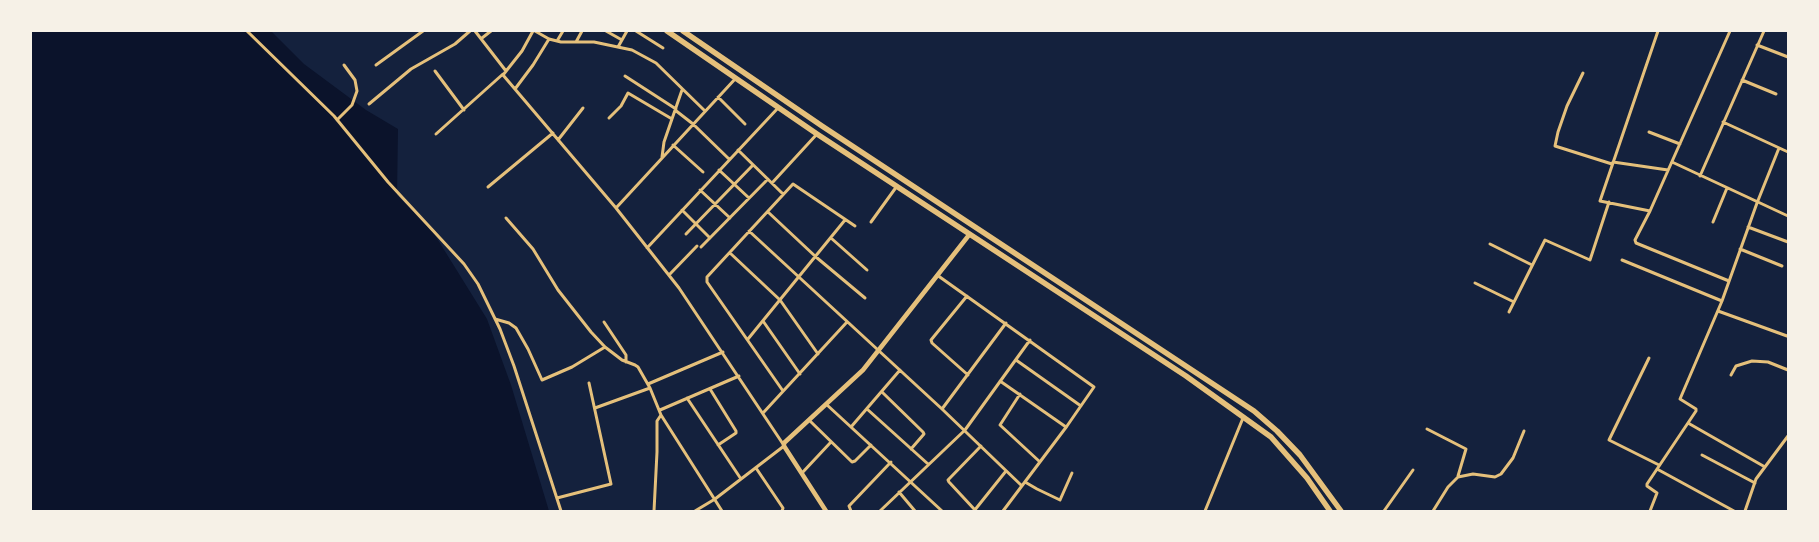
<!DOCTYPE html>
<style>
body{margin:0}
#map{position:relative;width:1819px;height:542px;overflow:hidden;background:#14213d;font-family:"Roboto Condensed",sans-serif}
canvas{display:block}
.frame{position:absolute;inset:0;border:32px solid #f6f1e7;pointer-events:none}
</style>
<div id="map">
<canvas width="1819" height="542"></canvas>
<div class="frame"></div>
</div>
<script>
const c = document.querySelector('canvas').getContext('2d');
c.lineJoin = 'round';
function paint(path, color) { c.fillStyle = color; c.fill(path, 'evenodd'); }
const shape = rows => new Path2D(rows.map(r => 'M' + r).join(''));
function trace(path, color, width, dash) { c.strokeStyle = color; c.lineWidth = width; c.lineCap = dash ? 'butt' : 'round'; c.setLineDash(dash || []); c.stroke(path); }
const water = shape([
 [31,31,271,31,304,64,366,110,398,129,397,195,433,232,487,319,511,385,549,511,31,511]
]);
const minor = shape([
 [247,31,334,116,388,182,464,264,478,284,500,329,514,366,561,511],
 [475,31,506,71],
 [533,31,522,51,503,75,616,208,679,288,783,444],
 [535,31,549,39,561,42,594,42,632,50,656,63,705,111],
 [606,31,622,40],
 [636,31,663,48],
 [482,38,491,31],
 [557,41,563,31],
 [576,42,582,31],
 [1757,45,1788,57],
 [618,47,627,31],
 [376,65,423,31],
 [435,71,464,110],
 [1583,73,1567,106,1558,132,1555,146,1612,164],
 [625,76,676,109],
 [1742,80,1776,94],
 [515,89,533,65,549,39],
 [718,97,745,124],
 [369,104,411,69,455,44,470,31],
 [675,110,693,124,729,159],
 [609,118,621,106,628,93,672,119],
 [337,120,352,105,357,91,355,80,344,65],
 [1723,122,1788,152],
 [1649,132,1680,144],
 [436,134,503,74],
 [558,140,583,108],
 [673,145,703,172],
 [738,150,783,194],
 [662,157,664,142,682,90],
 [1613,162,1668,170],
 [1672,162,1788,216],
 [719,170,749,198],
 [1700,176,1764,31],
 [772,183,817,134],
 [488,187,553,133],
 [700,190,730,218],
 [616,208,736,78],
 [682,210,710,238],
 [1650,211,1600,201,1658,31],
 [768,212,816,257,865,298],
 [506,218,533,249,558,290,591,332,605,347,622,360,635,365,638,367,650,388,661,415,722,511],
 [871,222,897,186],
 [1713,222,1727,188],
 [1748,227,1788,242],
 [749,231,942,409,1022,486],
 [686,234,753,165],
 [831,238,867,270],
 [1490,244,1532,265],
 [701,247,768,179],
 [647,248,778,108],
 [1740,249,1782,266],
 [730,253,780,300,818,354],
 [1622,260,1722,301],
 [669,275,697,246],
 [937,275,1094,387,1067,426,1003,511],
 [1729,281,1636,243,1635,240,1650,211,1730,31],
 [1475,283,1514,302],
 [967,296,931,340,932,343,968,375],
 [1718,311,1787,336],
 [1509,312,1545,240,1590,260,1609,202],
 [495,319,509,323,516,328,528,349,542,380,572,367,605,347],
 [763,321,800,374],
 [604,322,626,355,626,362],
 [748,339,845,220],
 [1649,358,1609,440,1659,465],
 [1016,360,1081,406],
 [1731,375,1736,366,1752,361,1768,362,1788,370],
 [1000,381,1066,427],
 [648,384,723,352],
 [710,389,736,431,736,433,718,445],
 [783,391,707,282,707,277,793,184,855,226],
 [882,392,923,432,924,434,911,449],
 [1020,394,1000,425,1040,462],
 [687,398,741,479],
 [826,404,942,511],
 [595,408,650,388],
 [867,409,928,464],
 [942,409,1006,323],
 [660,410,739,376],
 [763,413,847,322],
 [809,420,852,462,855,461,871,445],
 [1688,423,1765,467],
 [851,427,900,370],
 [1427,429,1466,449,1458,476],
 [1702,455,1755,483],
 [756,468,783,508,782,511],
 [1657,469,1734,511],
 [802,473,831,442],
 [1025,482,1037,489,1060,500,1072,473],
 [899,492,915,511],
 [557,498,611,484,589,383],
 [975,510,949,482,948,480,981,446],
 [654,511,657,452,657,421,661,415],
 [695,511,715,499,784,446],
 [851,511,849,506,891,462],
 [880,511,965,430,1030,340],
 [974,511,1006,471],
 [1205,511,1243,418],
 [1384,511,1413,470],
 [1433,511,1448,487,1458,477,1473,474,1495,477,1501,474,1513,458,1524,431],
 [1650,511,1657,493,1647,486,1647,484,1696,411,1696,409,1680,399,1722,301,1757,203,1779,148],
 [1745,511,1756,479,1788,436]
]);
const tertiary = shape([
 [826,511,784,446,784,443,863,370,969,235]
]);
const trunk = shape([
 [667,31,817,134,1186,376,1271,437,1307,478,1330,511],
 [683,31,822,126,1254,411,1277,431,1300,455,1341,511]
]);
paint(water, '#0b132b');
trace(minor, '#e5c07b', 3);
trace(tertiary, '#e5c07b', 4.5);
trace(trunk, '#e5c07b', 5.5);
</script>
